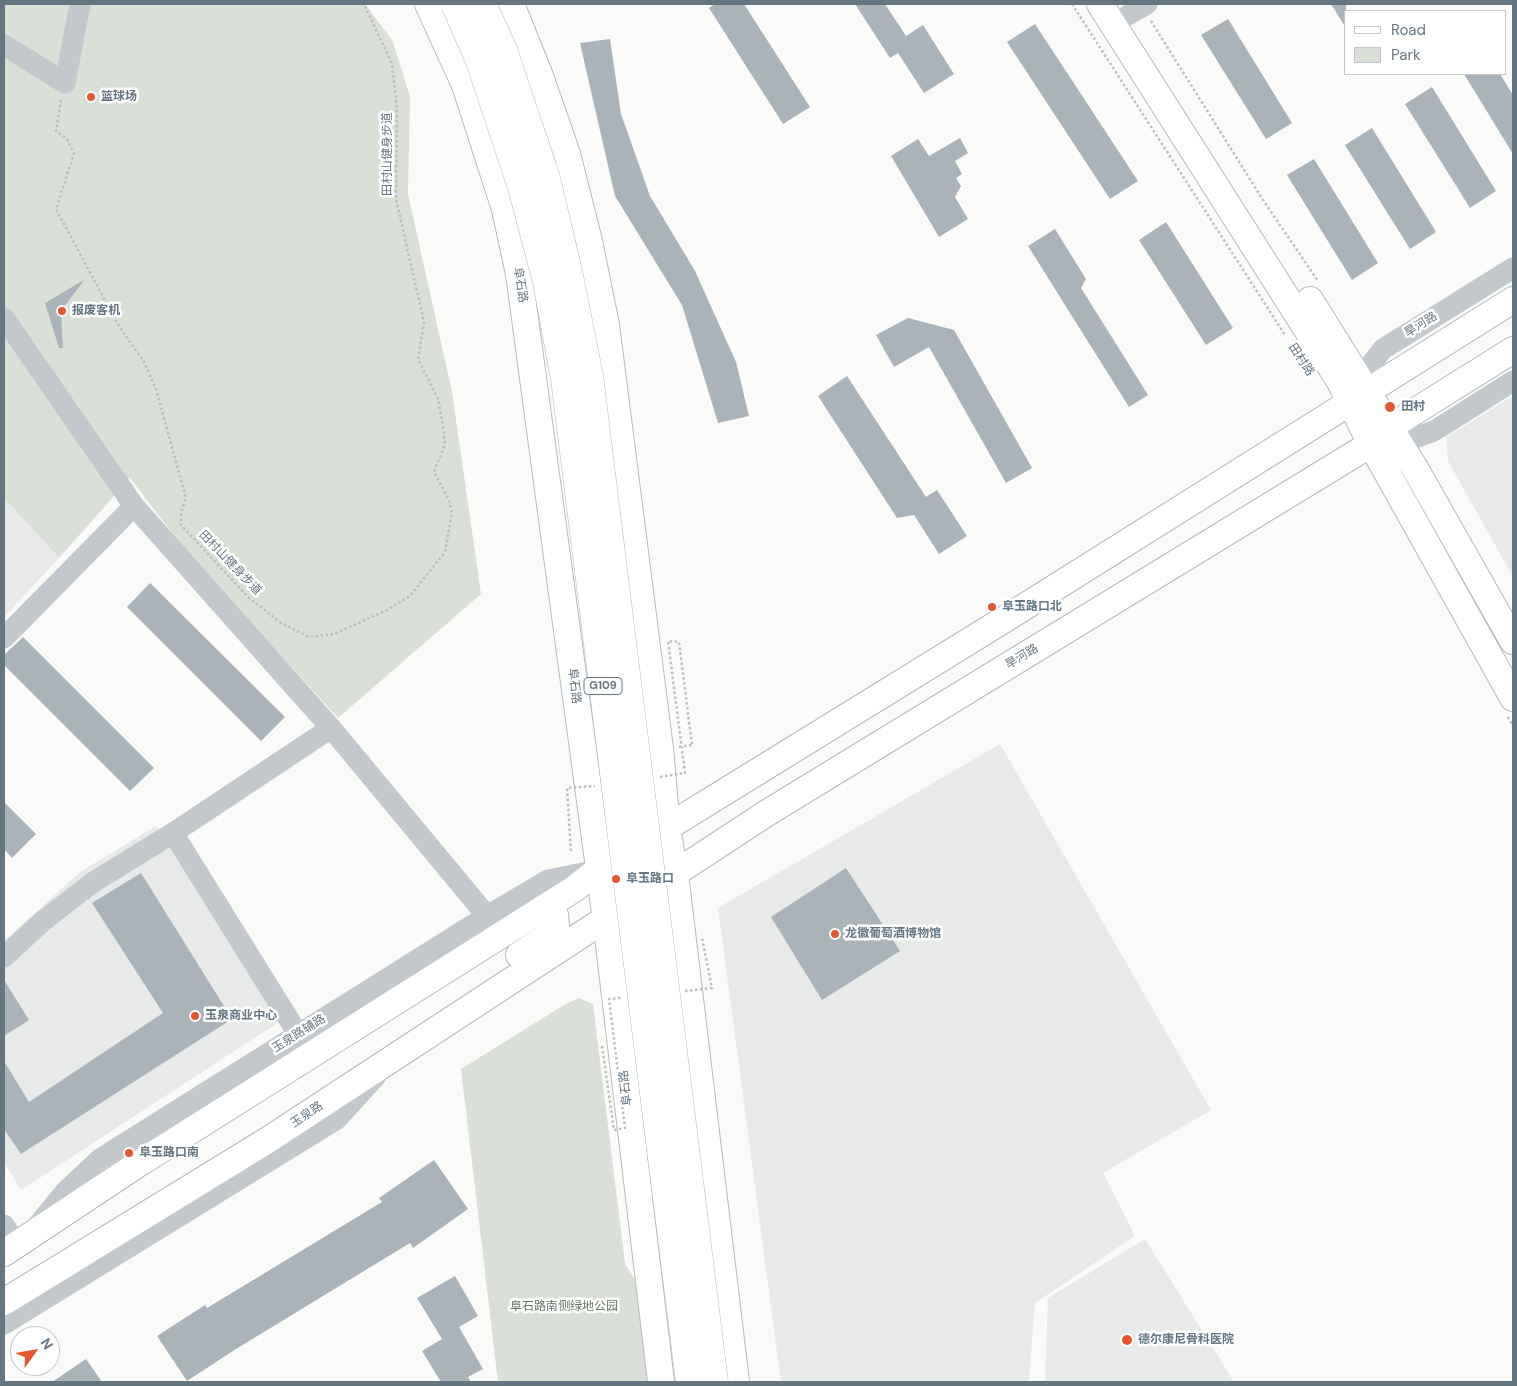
<!DOCTYPE html>
<meta charset="utf-8">
<style>
body{margin:0}
#map{position:relative;width:1517px;height:1386px;overflow:hidden;background:#fafaf8;font-family:"DM Sans",sans-serif}
canvas{display:block}
.frame{position:absolute;inset:0;border:5px solid #657683;pointer-events:none}
.legend{position:absolute;left:1344px;top:10px;width:162px;height:65px;box-sizing:border-box;background:#fff;border:1px solid #c1c8cd;margin:0;padding:6px 9px;list-style:none;font-size:15px;color:#657683}
.legend li{display:flex;align-items:center;gap:10px;height:25px}
.legend b{width:25px;border:1px solid #c1c8cd}
.north{position:absolute;left:10px;top:1326px;width:50px;height:50px;box-sizing:border-box;background:#fff;border:1px solid #c1c8cd;border-radius:50%;rotate:58deg;font-size:14px;font-weight:700;line-height:20px;text-align:center;color:#657683}
.north::after{content:'';display:block;margin:auto;width:18px;height:22px;background:#e4572e;clip-path:polygon(50% 0,100% 100%,50% 72%,0 100%)}
</style>
<div id="map">
<canvas width="1517" height="1386"></canvas>
<div class="frame"></div>
<ul class="legend">
<li><b style="height:6px;background:#fff"></b>Road</li>
<li><b style="height:14px;background:#dadfd7"></b>Park</li>
</ul>
<div class="north">N</div>
</div>
<script>
const c = document.querySelector('canvas').getContext('2d');
c.lineJoin = 'round';
function paint(path, color) { c.fillStyle = color; c.fill(path, 'evenodd'); }
const shape = rows => new Path2D(rows.map(r => 'M' + r).join(''));
function trace(path, color, width, dash) { c.strokeStyle = color; c.lineWidth = width; c.lineCap = dash ? 'butt' : 'round'; c.setLineDash(dash || []); c.stroke(path); }
function write(font, color, halo, rows, align = 'center') {
  c.font = font + ' "DM Sans","Noto Sans SC",sans-serif'; c.lineWidth = 5; c.setLineDash([]); c.textBaseline = 'middle'; c.strokeStyle = halo; c.fillStyle = color; for (const [text, x, y, turn = 0] of rows) {
    c.save(); c.translate(x, y); c.rotate((+turn || 0) * Math.PI / 180); c.textAlign = isNaN(turn) ? turn : align; if (halo) c.strokeText(text, 0, 0); c.fillText(text, 0, 0); c.restore();
  }
}
const built = shape([
 [1513,396,1513,577,1448,461,1446,437],
 [4,498,59,558,4,617],
 [1000,744,1211,1110,1103,1173,1135,1236,1035,1303,1029,1382,781,1382,718,908],
 [156,826,279,1022,21,1190,4,1162,4,941,80,872],
 [1145,1239,1234,1382,1045,1382,1048,1298]
]);
const green = shape([
 [4,4,365,4,392,40,410,96,408,194,452,392,481,594,338,718,192,559,130,478,59,558,4,498],
 [579,998,593,1004,625,1264,635,1280,649,1382,498,1382,461,1069,564,1005]
]);
const building = shape([
 [715,4,744,4,810,107,783,124,709,8],
 [855,4,885,4,906,36,923,25,954,74,924,93,898,53,890,58],
 [1331,4,1346,4,1346,28],
 [1228,19,1292,123,1266,139,1201,35],
 [1035,24,1138,181,1110,199,1007,42],
 [610,39,621,114,650,196,695,271,736,362,749,416,718,423,682,305,615,196,580,43],
 [1464,74,1500,74,1513,95,1513,154],
 [1432,87,1496,191,1470,208,1405,104],
 [1372,128,1436,232,1410,249,1345,145],
 [960,138,968,153,955,161,962,174,956,178,961,186,955,197,968,219,939,237,891,156,918,139,929,156],
 [1314,159,1378,263,1352,280,1287,175],
 [1166,222,1233,328,1206,345,1139,240],
 [1055,229,1086,279,1081,288,1148,395,1129,407,1028,246],
 [84,280,61,311,63,348,59,348,45,303],
 [908,318,954,330,1032,468,1006,483,929,347,894,367,876,335],
 [847,376,926,497,937,490,967,536,939,554,914,515,897,518,818,396],
 [150,583,285,717,261,741,127,607],
 [23,637,154,768,130,791,4,665,4,655],
 [4,802,36,834,12,858,4,849],
 [846,868,900,951,822,1000,771,917],
 [141,873,232,1019,21,1154,4,1129,4,1061,29,1102,163,1013,92,903],
 [4,980,29,1020,4,1036],
 [434,1160,468,1209,413,1248,410,1243,236,1349,187,1381,157,1336,205,1305,207,1308,382,1202,379,1198],
 [455,1276,478,1316,459,1327,483,1369,468,1377,471,1382,441,1382,422,1351,442,1339,417,1298],
 [86,1359,102,1382,52,1382]
]);
const path = shape([
 [1072,4,1285,335],
 [1151,21,1263,200,1318,281],
 [61,100,56,131,67,139,74,154,56,209,117,323,144,362,156,389,186,498,181,512,181,525,248,597,281,623,309,637,334,634,387,610,410,596,445,552,452,513,449,500,434,472,445,444,443,426,438,399,418,359,424,322,396,199,397,108,392,64,364,4],
 [1508,717,1513,726],
 [679,747,692,745]
]);
const minor = shape([
 [1128,15,1147,4],
 [4,45,65,83,80,4],
 [4,318,134,506,331,728,487,916],
 [1355,391,1360,378,1383,349,1513,268],
 [1384,442,1417,437,1434,431,1513,381],
 [4,638,134,506],
 [173,833,298,1034,289,1046],
 [4,957,43,921,92,883,173,833,331,728],
 [4,1225,17,1245],
 [38,1225,65,1192,100,1159,487,916,548,880,598,870],
 [4,1324,337,1119,376,1076]
]);
const major = shape([
 [428,4,465,85,505,209,519,274,606,920,661,1382],
 [511,4,540,76,567,154,589,241,606,325,660,749,667,828,675,874,736,1382],
 [1100,4,1339,380,1371,444,1513,698],
 [1310,300,1416,470,1513,641],
 [519,955,548,936,556,926,555,915,543,908],
 [4,1253,138,1164,574,889,598,870,1005,619,1513,300],
 [4,1302,268,1140,767,813,1371,444,1390,427,1513,350]
]);
const pathBridge = shape([
 [660,777,685,773,668,641,679,642,692,745],
 [571,851,567,788,595,786],
 [685,991,712,988,702,938],
 [602,1046,614,1130,625,1128,609,999,621,998]
]);
const highwayBridge = shape([
 [455,4,480,61,522,187,547,282,565,379,690,1382],
 [482,4,503,50,546,178,569,276,589,376,714,1382]
]);
const markers = [
 [91,97,5,"#e4572e"],
 [62,311,5,"#e4572e"],
 [1390,407,6,"#e4572e"],
 [992,607,5,"#e4572e"],
 [616,879,5,"#e4572e"],
 [835,934,5,"#e4572e"],
 [195,1016,5,"#e4572e"],
 [129,1153,5,"#e4572e"],
 [1127,1340,6,"#e4572e"]
];
const shields = [
 [603,686,38]
];
const shieldNames = [
 ["G109",603,686]
];
const poiNames = [
 ["篮球场",101,97],
 ["报废客机",72,311],
 ["田村",1401,407],
 ["阜玉路口北",1002,607],
 ["阜玉路口",626,879],
 ["龙徽葡萄酒博物馆",845,934],
 ["玉泉商业中心",205,1016],
 ["阜玉路口南",139,1153],
 ["德尔康尼骨科医院",1138,1340]
];
const streetNames = [
 ["田村山健身步道",388,154,-90],
 ["阜石路",520,285,81],
 ["旱河路",1421,325,-32],
 ["田村路",1301,360,57],
 ["田村山健身步道",230,563,46],
 ["旱河路",1022,657,-31],
 ["阜石路",574,686,83],
 ["玉泉路辅路",299,1034,-32],
 ["阜石路",626,1088,-97],
 ["玉泉路",307,1115,-34]
];
const parkNames = [
 ["阜石路南侧绿地公园",564,1307]
];
paint(built, '#e8e9e9');
paint(green, '#dadfd7');
paint(building, '#aab3b9');
trace(major, '#b5babe', 28);
trace(path, '#bbbfc2', 2.5, [2.5, 2.5]);
trace(minor, '#c3c8cc', 21);
trace(major, '#fff', 26);
trace(highwayBridge, '#b4b9bd', 29, []);
trace(pathBridge, '#bbbfc2', 2.5, [2.5, 2.5]);
trace(highwayBridge, '#fff', 28);
for (const [x, y, r, color] of markers) { const dot = new Path2D(); dot.arc(x, y, r, 0, 2 * Math.PI); c.fillStyle = color; c.fill(dot); trace(dot, '#fff', 2); }
for (const [x, y, w] of shields) { const box = new Path2D(); box.roundRect(x - w / 2, y - 8.5, w, 17, 4); c.fillStyle = '#fff'; c.fill(box); trace(box, '#657683', 1); }
write('bold 11px', '#657683', null, shieldNames);
write('bold 12px', '#657683', '#fff', poiNames, 'left');
write('12px', '#657683', '#fff', streetNames);
write('12px', '#687a64', '#fff', parkNames);
</script>
